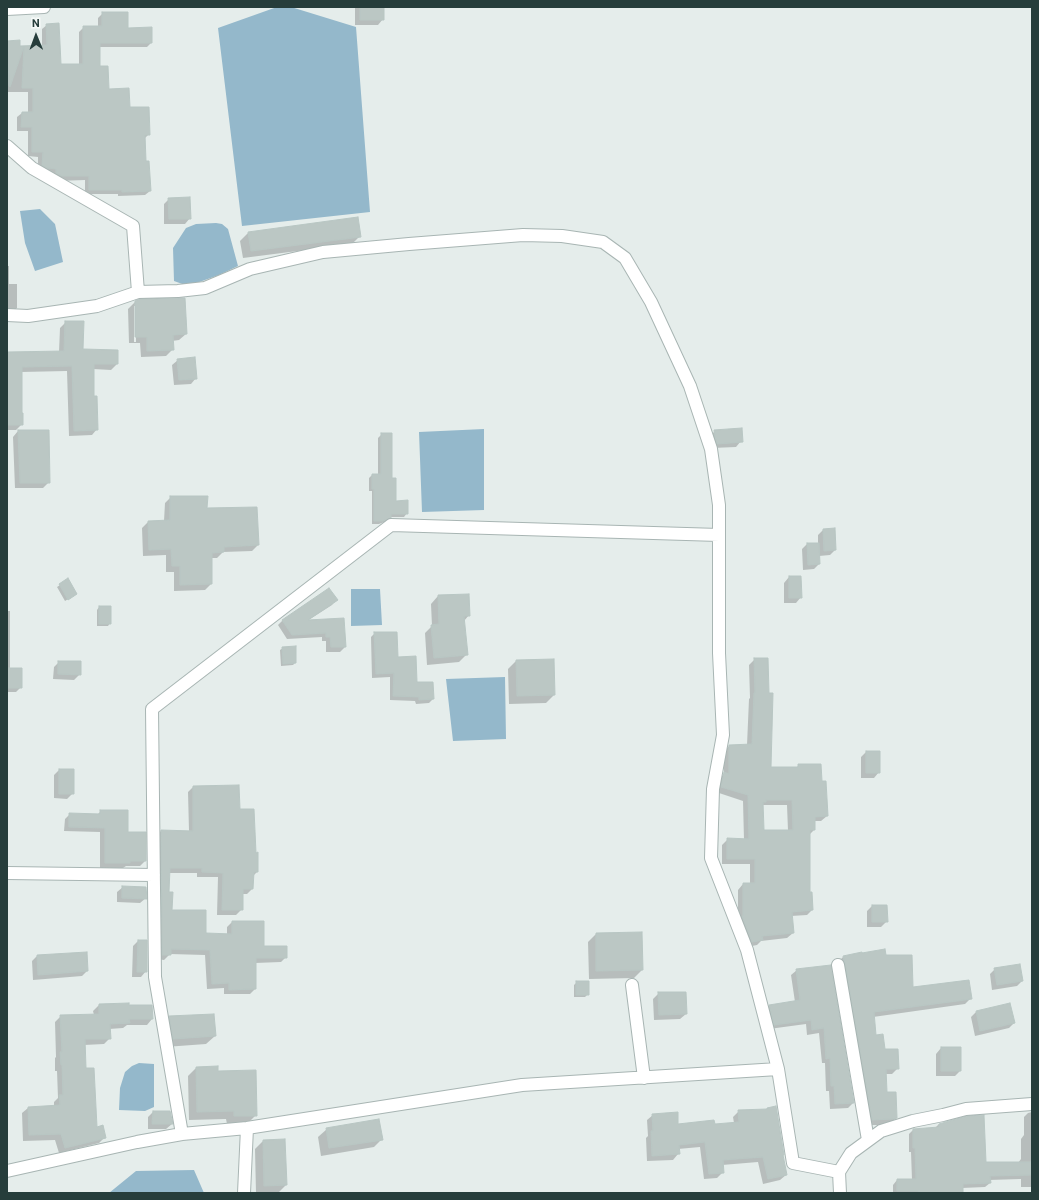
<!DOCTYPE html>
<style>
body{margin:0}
#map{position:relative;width:1039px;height:1200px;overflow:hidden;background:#e5edeb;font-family:Roboto,sans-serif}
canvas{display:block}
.frame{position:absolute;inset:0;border:8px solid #263d3b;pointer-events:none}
.north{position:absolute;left:16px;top:16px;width:40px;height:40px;-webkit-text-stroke:3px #f6f9f8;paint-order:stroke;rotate:359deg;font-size:11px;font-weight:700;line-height:16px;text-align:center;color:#263d3b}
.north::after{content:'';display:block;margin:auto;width:14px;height:18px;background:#263d3b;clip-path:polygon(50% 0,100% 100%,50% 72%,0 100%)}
</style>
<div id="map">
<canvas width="1039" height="1200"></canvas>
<div class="frame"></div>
<div class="north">N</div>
</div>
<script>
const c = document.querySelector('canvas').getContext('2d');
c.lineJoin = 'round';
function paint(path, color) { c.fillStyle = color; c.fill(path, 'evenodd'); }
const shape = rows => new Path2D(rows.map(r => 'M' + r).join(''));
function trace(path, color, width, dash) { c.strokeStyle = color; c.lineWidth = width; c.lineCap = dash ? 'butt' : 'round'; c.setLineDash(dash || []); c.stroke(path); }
const water = shape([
 [277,7,291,7,356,27,370,212,242,226,218,28],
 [40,209,55,224,63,262,35,271,25,243,20,211],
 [216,223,222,224,228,229,238,266,219,275,188,286,174,281,173,248,186,228,196,224],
 [484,429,484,510,422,512,419,432],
 [351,589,380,589,382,625,351,626],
 [505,677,506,739,453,741,446,679],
 [139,1063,154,1064,154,1107,145,1111,119,1110,120,1088,125,1072,132,1066],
 [194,1170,204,1193,109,1193,136,1171]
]);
const shadow = shape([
 [355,7,383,7,383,19,378,25,355,25],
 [103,13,127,29,151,43,147,47,99,47,99,67,108,90,129,108,149,134,144,139,145,162,150,191,145,195,118,196,118,194,85,194,85,180,57,181,38,170,38,157,28,156,28,131,17,131,17,117,22,113,28,113,28,92,7,92,7,42,19,41,19,47,42,46,42,29,47,25,60,65,79,65,79,32,84,27,98,27,98,18],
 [169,199,190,218,185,224,164,224,164,204],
 [248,233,360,236,352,244,243,258,240,241],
 [7,266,9,266,9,284,17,284,17,308,12,313,7,312],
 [135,302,186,334,179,340,172,341,173,349,166,356,141,357,140,343,129,343,128,309],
 [134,306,136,306,136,342,134,342],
 [66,322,82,350,117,351,117,364,111,370,93,369,93,397,97,429,92,435,69,436,67,371,21,372,22,424,16,430,7,430,7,353,59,352,60,328],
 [178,360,196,378,191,384,174,385,172,365],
 [18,431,49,482,43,488,15,488,13,437],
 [715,431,741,441,736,447,712,448,710,436],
 [382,434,392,479,395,502,407,513,404,517,390,517,387,521,379,524,372,524,372,491,369,491,369,478,372,475,378,475,378,438],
 [171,497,258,545,252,551,223,552,217,558,211,558,211,584,205,590,174,591,174,572,166,572,166,555,143,556,142,528,148,522,164,521,165,503],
 [823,530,835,550,830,555,819,556,819,564,814,569,803,570,802,549,807,544,818,544,818,535],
 [789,577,801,597,796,603,784,603,784,583],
 [68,580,76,594,65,601,57,587],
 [329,590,336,600,332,605,307,621,343,619,345,647,340,652,326,652,326,641,322,641,322,637,287,639,278,625,282,621],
 [438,596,469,615,464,621,466,655,459,662,427,665,425,633,432,626,431,604],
 [99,607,110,623,108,626,97,626,97,610],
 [7,611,10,611,10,669,21,687,16,692,7,692],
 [375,633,397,658,417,683,433,699,429,703,416,704,415,701,390,700,390,677,372,678,371,637],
 [283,648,295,663,293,665,281,666,280,650],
 [755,659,770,768,796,768,799,765,821,782,827,816,821,821,814,821,814,830,809,835,809,893,812,910,807,915,791,916,793,933,787,938,761,941,757,945,747,947,738,921,738,890,743,884,750,884,750,864,722,864,722,845,728,839,744,840,743,801,716,792,719,779,724,774,724,751,729,746,747,745,749,699,750,698,749,665],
 [762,805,787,805,788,831,763,831],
 [516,661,554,695,546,703,509,704,508,669],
 [59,662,80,674,74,680,53,679,54,667],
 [866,752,879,772,874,778,861,778,861,757],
 [59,770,73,793,67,799,54,798,54,775],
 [193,787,239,810,255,854,257,872,253,876,252,889,247,894,242,894,242,909,236,915,217,915,218,877,197,877,197,873,168,873,168,893,171,911,205,934,227,935,227,927,232,922,263,947,286,957,281,962,255,963,255,989,250,994,224,994,224,988,207,989,205,955,170,954,164,960,157,959,156,836,161,831,189,831,188,792],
 [101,811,127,833,145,861,140,866,126,866,123,868,100,868,100,832,64,831,65,819,70,814,97,815],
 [123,887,146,898,140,903,117,902,117,892],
 [872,906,887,921,881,927,867,927,867,911],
 [596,934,642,970,634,978,589,979,588,942],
 [138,941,146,971,141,977,132,977,133,946],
 [86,953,87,971,82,976,33,980,32,961,37,956],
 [885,956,912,988,971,998,965,1004,873,1017,875,1036,884,1050,898,1068,892,1074,886,1074,886,1093,896,1118,890,1124,886,1125,866,1125,837,963,843,957],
 [830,966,853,1103,848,1108,830,1109,829,1091,826,1091,825,1063,822,1063,819,1033,807,1035,806,1024,769,1029,764,1011,769,1006,795,1002,791,975,797,970],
 [995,969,1022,981,1017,986,992,990,990,974],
 [577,982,588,994,585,997,574,997,574,985],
 [659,993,686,1014,680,1019,654,1020,653,999],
 [99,1005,128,1006,152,1019,147,1025,127,1025,123,1028,109,1029,110,1038,104,1044,84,1045,85,1069,96,1128,105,1137,99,1143,59,1153,55,1140,23,1141,22,1113,28,1108,54,1107,54,1102,58,1098,57,1071,55,1071,55,1058,56,1057,55,1022,61,1016,94,1015,93,1011],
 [976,1012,1014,1023,1009,1028,975,1036,971,1017],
 [170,1017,215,1036,206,1044,165,1047,162,1026],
 [941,1048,960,1071,955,1076,936,1076,936,1054],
 [217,1067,217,1072,256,1115,248,1123,227,1124,226,1119,189,1120,188,1076,196,1068],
 [767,1109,782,1155,786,1175,780,1180,763,1184,758,1162,722,1165,723,1172,717,1178,704,1179,700,1147,678,1149,678,1154,673,1160,647,1161,646,1138,648,1136,647,1120,653,1115,677,1125,714,1125,734,1123,733,1117,739,1111,766,1110],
 [153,1112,172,1124,166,1129,148,1129,148,1117],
 [1032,1112,1032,1187,1021,1187,1021,1179,989,1180,990,1183,985,1187,962,1188,962,1193,893,1193,893,1185,897,1180,912,1180,911,1152,909,1152,909,1134,913,1130,935,1128,939,1124,985,1163,1018,1163,1021,1159,1021,1139,1024,1135,1024,1117,1028,1113],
 [327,1129,382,1139,374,1147,321,1156,318,1137],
 [263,1141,286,1185,278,1193,256,1193,255,1149]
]);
const building = shape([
 [360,7,384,7,384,20,360,20,360,7],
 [102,12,128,12,128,28,152,27,152,43,100,43,100,66,108,66,109,89,129,88,130,107,149,107,150,135,145,135,146,161,149,161,151,191,122,192,122,190,89,190,89,176,62,176,56,173,56,169,47,168,42,165,43,152,32,152,32,127,21,127,22,112,33,112,33,88,22,88,24,46,10,87,9,86,7,41,20,40,20,46,47,45,46,24,59,23,61,64,83,64,83,26,102,26,102,12],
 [190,197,191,219,169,219,168,198,190,197],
 [358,217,361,237,251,251,248,232,358,217],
 [178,298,185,298,187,334,173,335,174,350,147,351,147,337,135,337,135,301,139,299,178,298],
 [65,321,84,321,83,349,118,350,118,364,94,364,94,396,97,396,98,430,74,431,72,366,22,367,22,413,23,413,23,425,7,425,7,352,64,351,65,321],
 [195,357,197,379,179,380,177,359,195,357],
 [742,428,743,442,717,444,715,437,714,430,742,428],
 [18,430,49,430,50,483,20,483,18,430],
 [381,433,392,433,392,478,396,478,396,501,408,500,408,514,391,514,391,518,383,521,374,521,374,489,372,489,372,474,381,474,381,433],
 [170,496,208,496,207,508,257,507,259,545,224,547,224,552,212,553,212,584,180,585,180,566,172,566,171,549,149,550,148,521,170,520,170,496],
 [835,528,836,550,824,551,823,529,835,528],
 [807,543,819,543,820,564,808,565,807,543],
 [789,576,801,576,802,598,789,598,789,576],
 [68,578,77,594,68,600,59,584,68,578],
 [329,588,338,600,308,620,344,618,346,647,331,647,330,637,326,637,326,633,292,635,282,620,329,588],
 [469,594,470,616,464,616,468,655,434,658,431,625,439,624,438,595,469,594],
 [99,606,111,606,111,624,99,624,99,606],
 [374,632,397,632,398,657,416,656,417,682,433,682,434,699,419,700,419,697,393,696,394,673,376,674,374,632],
 [296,646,296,663,283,664,282,647,296,646],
 [754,658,768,658,769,693,773,693,771,767,798,767,798,764,821,764,822,781,826,781,828,816,815,817,815,830,810,830,810,892,812,892,813,910,792,912,794,933,762,936,763,940,752,942,742,916,743,916,743,883,755,883,755,859,727,859,727,838,749,839,748,795,721,787,724,772,729,774,729,745,752,744,754,693,755,693,754,658],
 [766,800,792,800,793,830,764,830,763,802,766,802,766,800],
 [554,659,555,695,517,696,516,660,554,659],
 [58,661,81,661,81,675,58,674,58,661],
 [7,668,22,668,22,688,7,688,7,668],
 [866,751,880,751,880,773,866,773,866,751],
 [59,769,74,769,74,794,59,794,59,769],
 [239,785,240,809,254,809,256,853,258,852,258,872,254,872,253,889,243,889,243,910,222,910,223,873,202,872,202,868,170,868,169,892,173,892,172,910,206,910,206,933,232,934,232,921,264,921,264,946,287,946,287,958,256,958,256,989,229,990,229,983,212,984,210,950,171,949,171,955,162,955,161,830,193,831,193,786,239,785],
 [100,810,128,810,128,832,146,832,146,861,130,861,130,863,105,863,105,828,69,827,69,813,100,814,100,810],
 [122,886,146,887,147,899,122,898,122,886],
 [872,905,887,905,888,922,872,922,872,905],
 [642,932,643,970,596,971,596,933,642,932],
 [138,940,147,940,147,972,137,972,138,940],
 [885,949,886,955,912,955,913,987,969,980,972,999,874,1012,876,1035,883,1034,885,1049,898,1049,899,1069,886,1069,887,1092,896,1092,897,1118,893,1119,872,1120,845,964,843,956,862,952,862,953,885,949],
 [87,952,88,971,38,975,37,955,87,952],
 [1020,964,1023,981,997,985,994,968,1020,964],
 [831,965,831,966,854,1103,835,1104,834,1086,831,1086,830,1058,826,1059,824,1028,812,1030,811,1020,774,1025,769,1005,800,1000,796,969,831,965],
 [576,981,589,981,589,995,576,995,576,981],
 [658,992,686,992,687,1014,659,1015,658,992],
 [129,1003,129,1005,152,1005,153,1019,129,1019,130,1023,110,1024,111,1039,85,1039,86,1068,94,1068,97,1127,103,1125,106,1138,65,1148,61,1134,29,1135,28,1107,60,1105,59,1095,63,1095,62,1065,61,1065,60,1052,62,1052,60,1015,99,1014,99,1004,129,1003],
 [1010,1003,1015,1023,980,1031,976,1011,1010,1003],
 [214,1014,216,1036,173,1039,169,1016,214,1014],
 [941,1047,961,1047,961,1071,941,1071,941,1047],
 [218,1066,218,1071,256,1070,257,1116,234,1116,234,1111,197,1112,196,1067,218,1066],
 [776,1106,784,1155,783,1155,787,1175,768,1179,763,1157,723,1160,724,1173,709,1174,705,1142,679,1145,680,1154,652,1156,651,1131,653,1131,652,1114,678,1112,678,1124,714,1120,715,1124,739,1122,738,1110,767,1109,767,1108,776,1106],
 [153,1111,170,1111,173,1124,152,1124,153,1111],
 [984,1115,986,1162,1032,1162,1032,1175,990,1176,991,1183,963,1184,963,1193,918,1193,918,1191,897,1191,897,1179,916,1179,915,1148,913,1148,913,1129,939,1127,939,1124,967,1116,984,1115],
 [379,1119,383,1140,329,1148,326,1128,379,1119],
 [285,1139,287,1185,264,1186,263,1140,285,1139]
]);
const minor = shape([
 [7,9,44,7],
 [7,146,32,168,133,226,138,292,178,291,205,288,250,269,323,252,409,244,523,235,562,236,603,242,625,258,651,302,690,386,711,449,719,505,719,653,723,735,713,789,711,858,747,950,778,1069,793,1163,839,1172,840,1193],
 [7,315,28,316,97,306,138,292],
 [719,535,391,525,152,709,155,977,182,1134,247,1128,522,1085,778,1069],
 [7,873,154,875],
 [838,965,868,1140],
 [632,985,644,1078],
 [7,1171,137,1142,182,1134],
 [839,1172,851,1153,881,1131,913,1121,943,1115,966,1109,1032,1104],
 [244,1193,247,1128]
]);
paint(water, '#94b8cb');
paint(shadow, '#0003');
paint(building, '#bbc7c4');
trace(building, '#b8c6c3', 1);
trace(minor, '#a8b5b3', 14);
trace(minor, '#fff', 12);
</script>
